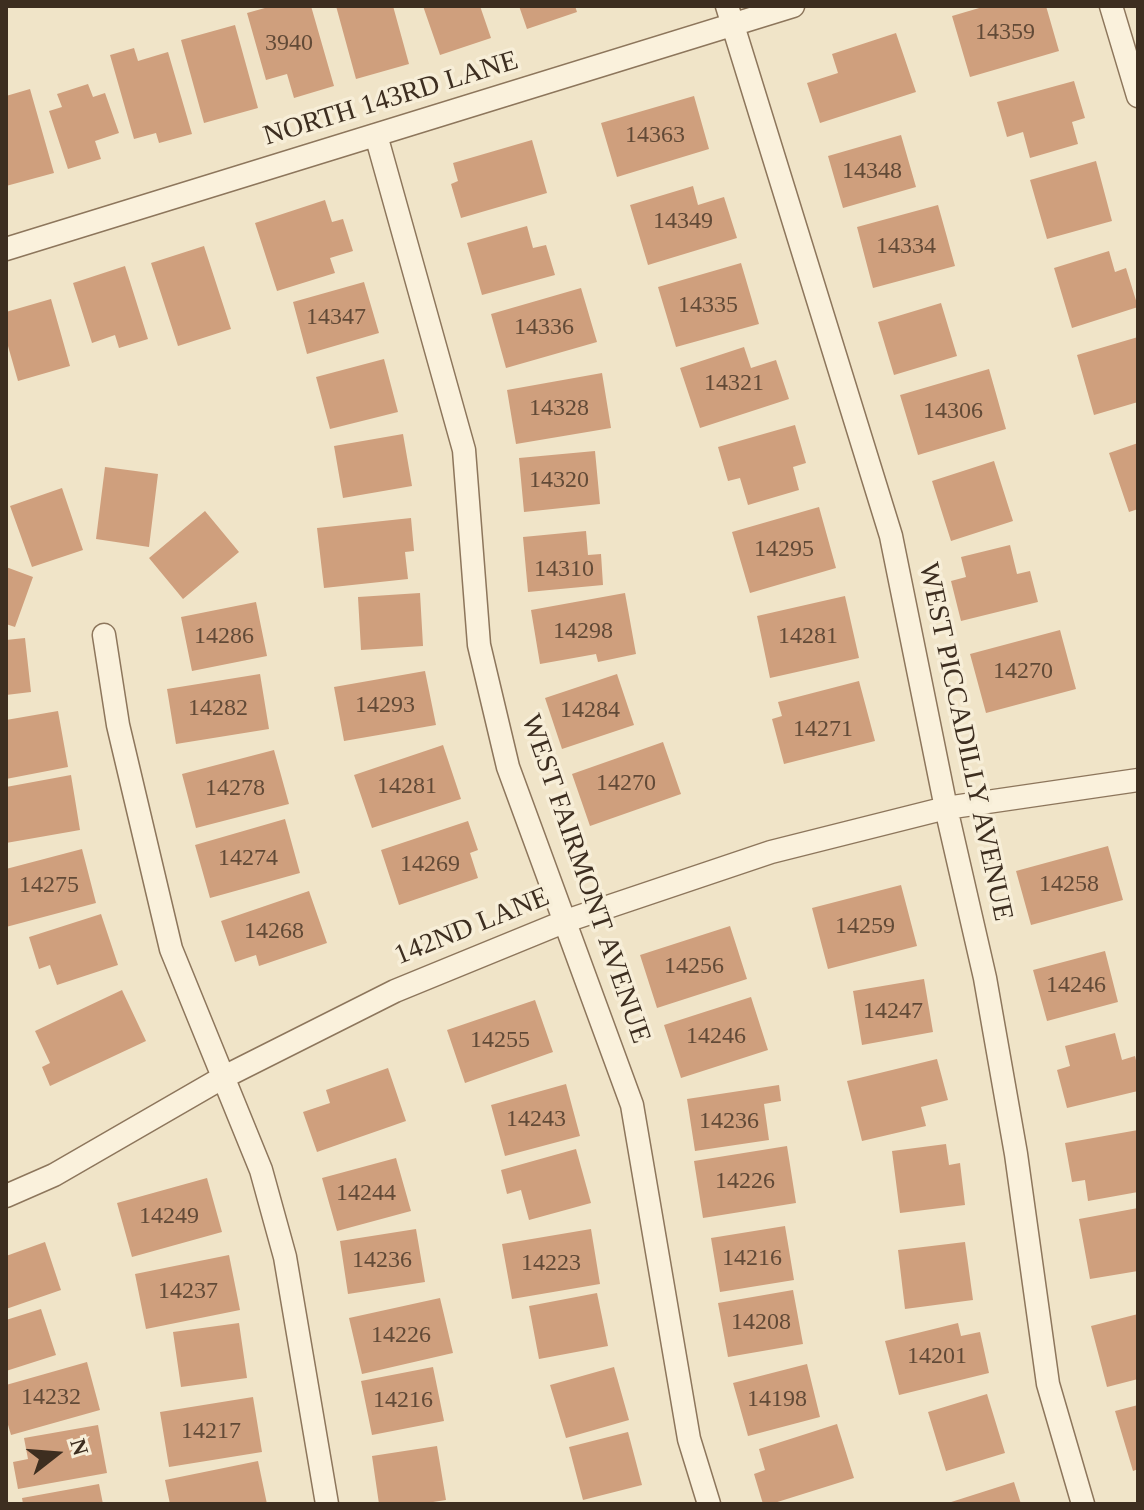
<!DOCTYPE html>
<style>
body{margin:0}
#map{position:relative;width:1144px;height:1510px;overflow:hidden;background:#f0e4c8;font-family:Georgia,serif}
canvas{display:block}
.frame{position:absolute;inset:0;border:8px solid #3d2e20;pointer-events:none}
.north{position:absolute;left:16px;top:1414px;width:80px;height:80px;-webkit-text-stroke:6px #f7eed8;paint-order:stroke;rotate:73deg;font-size:22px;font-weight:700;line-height:32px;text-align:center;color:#3d2e20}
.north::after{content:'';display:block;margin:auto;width:28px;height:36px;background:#3d2e20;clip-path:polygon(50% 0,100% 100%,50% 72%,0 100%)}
</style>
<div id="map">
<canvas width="1144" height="1510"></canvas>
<div class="frame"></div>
<div class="north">N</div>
</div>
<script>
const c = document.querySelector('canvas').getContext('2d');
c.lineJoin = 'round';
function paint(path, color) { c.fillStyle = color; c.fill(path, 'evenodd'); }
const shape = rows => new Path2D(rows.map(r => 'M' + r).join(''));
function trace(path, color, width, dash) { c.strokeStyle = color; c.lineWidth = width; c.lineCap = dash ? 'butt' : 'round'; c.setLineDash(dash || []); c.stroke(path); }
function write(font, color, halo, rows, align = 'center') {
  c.font = font + ' Georgia,serif'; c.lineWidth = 7; c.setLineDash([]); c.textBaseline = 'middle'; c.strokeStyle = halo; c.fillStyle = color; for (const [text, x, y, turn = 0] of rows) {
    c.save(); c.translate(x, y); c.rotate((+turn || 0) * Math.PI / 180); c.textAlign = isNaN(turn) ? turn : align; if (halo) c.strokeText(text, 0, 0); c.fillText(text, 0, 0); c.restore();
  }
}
const building = shape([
 [272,6,311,6,334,86,294,98,287,74,266,80,247,13],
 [336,6,393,6,409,64,356,79],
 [423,6,480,6,491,38,440,55],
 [519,6,575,6,577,12,527,29],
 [986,6,1046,6,1059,51,970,77,952,16],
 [235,25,258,108,204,123,181,40],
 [896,33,916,92,820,123,807,83,838,73,832,54],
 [134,48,138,61,168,52,192,134,159,143,156,133,134,139,110,55],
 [1074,81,1085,118,1072,122,1078,144,1030,158,1023,132,1007,137,997,102],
 [88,84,93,97,105,93,119,133,95,141,101,159,68,169,49,111,62,107,57,94],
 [30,89,54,173,6,186,6,96],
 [694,96,709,149,617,177,601,123],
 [901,135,916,187,843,208,828,156],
 [532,140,547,193,461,218,451,184,458,181,453,163],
 [1096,161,1112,221,1047,239,1030,180],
 [693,186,698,205,724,197,737,238,648,265,630,205],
 [325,200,332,222,343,219,353,251,330,258,335,273,277,291,255,223],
 [938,205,955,266,873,288,857,227],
 [527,226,533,248,546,245,555,275,482,295,467,243],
 [204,246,231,329,178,346,151,263],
 [1109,251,1115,272,1126,268,1138,307,1072,328,1054,268],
 [741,263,759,324,676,347,658,287],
 [125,266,148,339,119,348,115,335,92,343,73,283],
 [364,282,379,333,307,354,293,302],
 [581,288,597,342,506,368,491,314],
 [51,299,70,366,18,381,6,339,6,312],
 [941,303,957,356,894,375,878,322],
 [1138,337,1138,402,1094,415,1077,355],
 [744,347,751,368,776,360,789,399,700,428,680,368],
 [384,359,398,412,330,429,316,377],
 [989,369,1006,429,918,455,900,395],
 [602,373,611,428,516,444,507,390],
 [795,425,806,463,793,467,799,490,748,505,740,478,728,481,718,447],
 [403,434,412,486,343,498,334,446],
 [1138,443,1138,509,1129,512,1109,453],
 [595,451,600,504,524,512,519,458],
 [994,461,1013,521,951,541,932,481],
 [105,467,158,474,149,547,96,539],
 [62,488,83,550,32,567,10,506],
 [819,507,836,568,750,593,732,532],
 [205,511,239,552,183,599,149,558],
 [411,518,414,551,405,552,408,579,324,588,317,528],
 [586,531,588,555,601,554,603,585,528,592,523,537],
 [1010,545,1017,574,1030,571,1038,602,961,621,951,581,966,577,961,557],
 [6,567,33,577,15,627,6,624],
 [420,593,423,646,361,650,358,597],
 [625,593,636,654,598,662,596,654,540,664,531,610],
 [845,596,859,658,770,678,757,616],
 [256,602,267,656,192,671,181,617],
 [1060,630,1076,689,986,713,970,654],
 [25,638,31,692,6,695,6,640],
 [425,671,436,725,344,741,334,687],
 [260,674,269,729,176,744,167,689],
 [617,674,634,725,562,749,545,698],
 [859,681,875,741,784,764,772,719,782,716,778,702],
 [58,711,68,767,6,779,6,720],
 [663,742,681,794,590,826,572,774],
 [443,745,461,799,372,828,354,775],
 [274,750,289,804,196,828,182,774],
 [71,775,80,830,6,843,6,787],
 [285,819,300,873,210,898,195,845],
 [468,821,478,850,470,853,478,878,399,905,381,850],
 [1108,846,1123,900,1031,925,1016,871],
 [82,849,96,903,6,927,6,869],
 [901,885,917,946,828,969,812,908],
 [309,891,327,943,259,966,256,955,235,962,221,921],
 [101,914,118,965,57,985,50,965,39,969,29,937],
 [730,926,747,979,657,1008,640,955],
 [1105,951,1118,1002,1047,1021,1033,970],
 [924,979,933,1032,862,1045,853,991],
 [122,990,146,1041,50,1086,42,1067,50,1063,35,1031],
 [751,997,768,1050,681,1078,664,1025],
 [535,1000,553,1052,465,1083,447,1030],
 [1115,1033,1122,1060,1135,1056,1138,1069,1138,1091,1067,1108,1057,1070,1070,1066,1065,1046],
 [937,1059,948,1100,921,1107,926,1126,862,1141,847,1081],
 [388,1068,406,1121,317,1152,303,1112,330,1103,326,1090],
 [566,1084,580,1136,505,1156,491,1105],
 [779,1085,781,1101,764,1104,769,1140,695,1151,687,1099],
 [1138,1130,1138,1192,1088,1201,1085,1180,1072,1182,1065,1143],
 [946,1144,949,1165,960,1163,965,1205,900,1213,892,1151],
 [787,1146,796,1203,703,1218,694,1161],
 [576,1149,591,1203,529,1220,521,1190,507,1194,501,1170],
 [396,1158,411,1211,337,1231,322,1178],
 [207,1178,222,1232,132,1257,117,1203],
 [1138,1208,1138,1271,1090,1279,1079,1219],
 [785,1226,794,1280,720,1292,711,1238],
 [416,1229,425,1282,348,1294,340,1241],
 [591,1229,600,1284,512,1299,502,1244],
 [45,1242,61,1290,6,1309,6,1256],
 [965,1242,973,1300,905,1309,898,1250],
 [229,1255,240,1310,146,1329,135,1274],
 [793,1290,803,1344,728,1357,718,1303],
 [597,1293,608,1346,539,1359,529,1306],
 [440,1298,453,1353,362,1374,349,1318],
 [41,1309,56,1355,6,1371,6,1320],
 [1138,1314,1138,1379,1107,1387,1091,1326],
 [239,1323,247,1378,181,1387,173,1332],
 [958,1323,961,1336,980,1332,989,1373,899,1395,885,1341],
 [87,1362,100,1410,11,1435,6,1418,6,1385],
 [807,1364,820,1417,748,1436,733,1383],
 [433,1367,444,1421,372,1435,361,1381],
 [614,1367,629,1420,566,1438,550,1385],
 [987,1394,1005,1453,946,1471,928,1412],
 [253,1397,262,1452,169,1467,160,1412],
 [1138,1405,1138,1469,1133,1471,1115,1411],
 [837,1424,854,1478,771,1504,763,1504,754,1474,765,1470,759,1449],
 [98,1425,107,1473,18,1489,13,1462,28,1459,24,1438],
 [628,1432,642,1485,583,1500,569,1447],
 [437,1446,446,1500,420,1504,379,1504,372,1456],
 [258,1461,267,1504,170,1504,165,1480],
 [1014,1482,1021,1504,949,1504,948,1503],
 [99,1484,103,1504,23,1504,22,1498]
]);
const street = shape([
 [727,6,891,536,946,808,985,978,1016,1154,1048,1384,1083,1504],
 [1111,6,1138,96],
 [376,135,464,450,479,645,508,767,632,1105,689,1439,709,1504],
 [6,249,793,6],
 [104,635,118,725,171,949,261,1170,285,1257,327,1504],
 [6,1196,54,1175,222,1078,395,991,566,921,771,852,946,808,1138,780]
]);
const numberNames = [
 ["14359",1005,33],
 ["3940",289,44],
 ["14363",655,136],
 ["14348",872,172],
 ["14349",683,222],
 ["14334",906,247],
 ["14335",708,306],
 ["14347",336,318],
 ["14336",544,328],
 ["14321",734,384],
 ["14328",559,409],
 ["14306",953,412],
 ["14320",559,481],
 ["14295",784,550],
 ["14310",564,570],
 ["14298",583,632],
 ["14286",224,637],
 ["14281",808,637],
 ["14270",1023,672],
 ["14293",385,706],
 ["14282",218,709],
 ["14284",590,711],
 ["14271",823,730],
 ["14270",626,784],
 ["14281",407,787],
 ["14278",235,789],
 ["14274",248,859],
 ["14269",430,865],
 ["14258",1069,885],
 ["14275",49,886],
 ["14259",865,927],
 ["14268",274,932],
 ["14256",694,967],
 ["14246",1076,986],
 ["14247",893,1012],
 ["14246",716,1037],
 ["14255",500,1041],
 ["14243",536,1120],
 ["14236",729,1122],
 ["14226",745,1182],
 ["14244",366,1194],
 ["14249",169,1217],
 ["14216",752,1259],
 ["14236",382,1261],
 ["14223",551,1264],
 ["14237",188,1292],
 ["14208",761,1323],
 ["14226",401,1336],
 ["14201",937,1357],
 ["14232",51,1398],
 ["14198",777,1400],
 ["14216",403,1401],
 ["14217",211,1432]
];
const streetNames = [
 ["NORTH 143RD LANE",391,99,-17],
 ["WEST PICCADILLY AVENUE",965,742,78],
 ["WEST FAIRMONT AVENUE",585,879,71],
 ["142ND LANE",472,927,-22]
];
paint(building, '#cf9f7d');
trace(street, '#8d765c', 25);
trace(street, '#faf1dc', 22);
write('24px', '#624a37', null, numberNames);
write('28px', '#3d2e20', '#f7eed8', streetNames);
</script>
